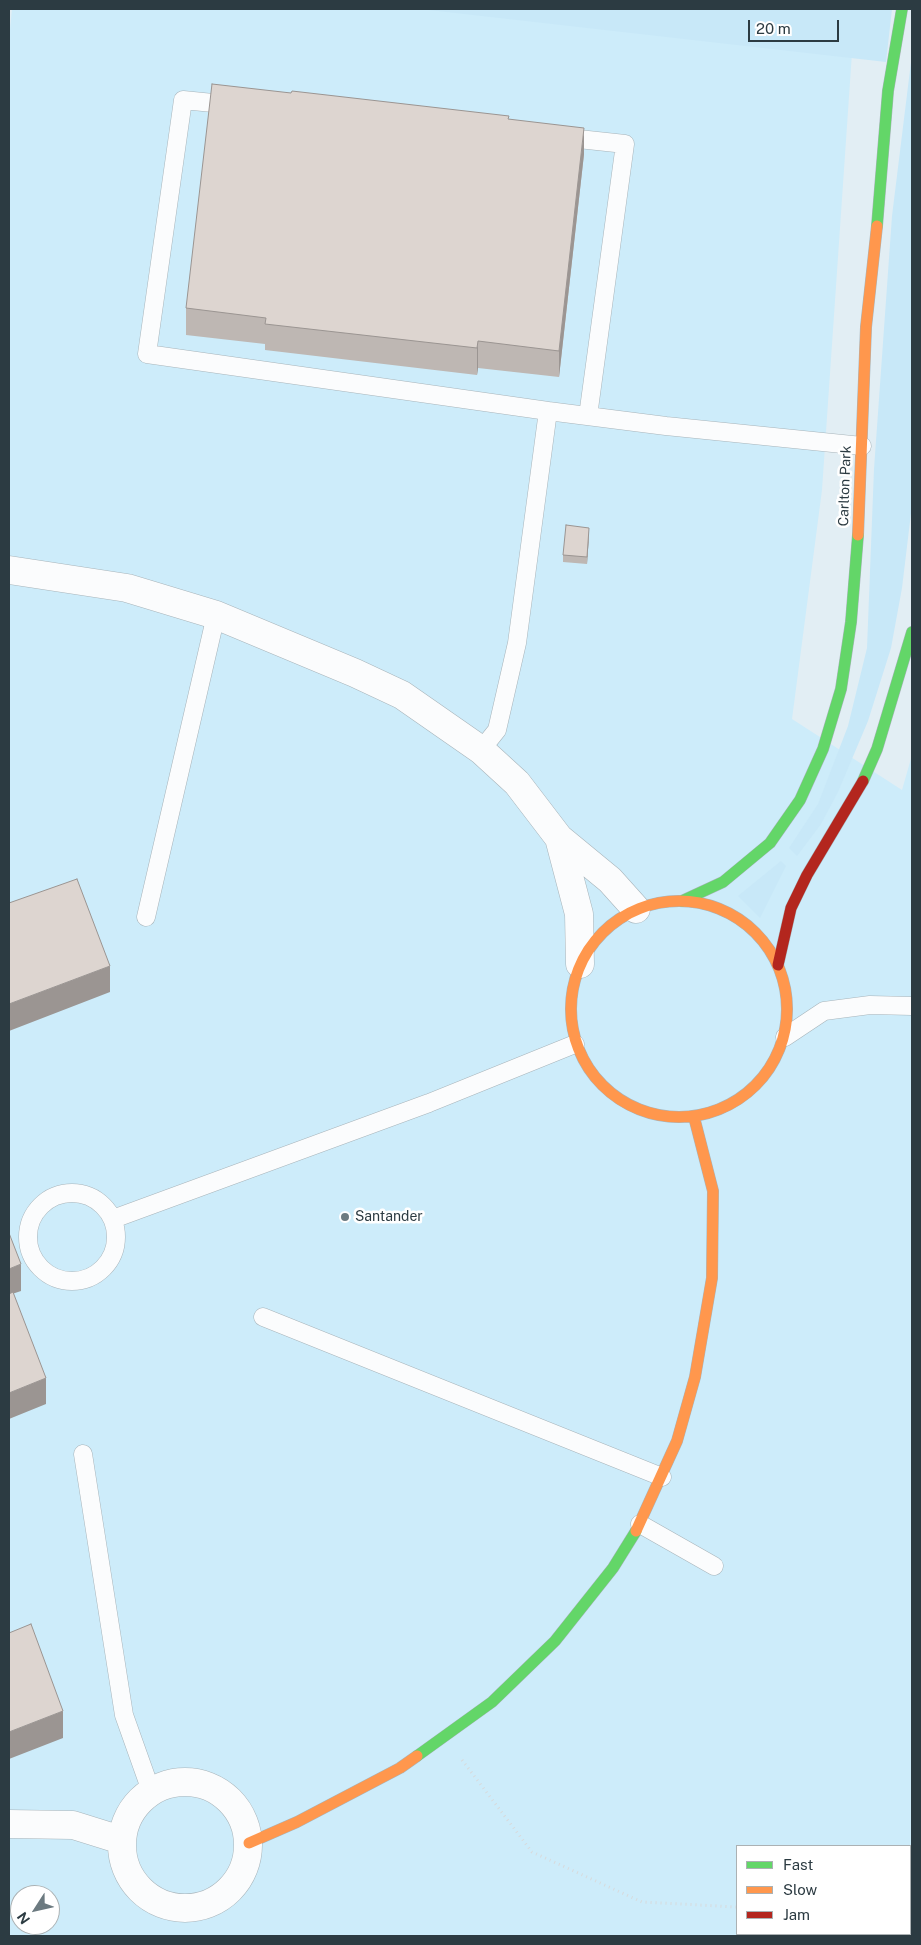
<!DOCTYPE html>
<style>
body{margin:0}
#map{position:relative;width:921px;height:1945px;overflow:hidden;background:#e2eef4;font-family:"Public Sans",sans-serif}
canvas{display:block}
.frame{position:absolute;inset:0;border:10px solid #2c3b42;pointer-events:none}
.legend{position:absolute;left:736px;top:1845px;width:175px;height:90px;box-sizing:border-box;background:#fff;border:1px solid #abb1b3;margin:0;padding:6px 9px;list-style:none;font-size:15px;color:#2c3b42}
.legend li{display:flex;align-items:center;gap:10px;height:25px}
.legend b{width:25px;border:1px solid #abb1b3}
.north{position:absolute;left:10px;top:1885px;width:50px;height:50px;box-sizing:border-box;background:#fff;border:1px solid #abb1b3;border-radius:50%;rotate:235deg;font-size:14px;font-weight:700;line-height:20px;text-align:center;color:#2c3b42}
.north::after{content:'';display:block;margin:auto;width:18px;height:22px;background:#6c7a80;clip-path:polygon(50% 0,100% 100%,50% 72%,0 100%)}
.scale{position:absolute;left:748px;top:20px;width:91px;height:22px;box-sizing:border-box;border:2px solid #2c3b42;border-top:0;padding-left:6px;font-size:15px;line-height:18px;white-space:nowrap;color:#2c3b42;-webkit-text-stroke:4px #fff;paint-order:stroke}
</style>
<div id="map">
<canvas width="921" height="1945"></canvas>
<div class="frame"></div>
<ul class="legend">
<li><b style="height:6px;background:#63d668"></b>Fast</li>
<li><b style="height:6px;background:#ff974d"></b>Slow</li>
<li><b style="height:6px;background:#b3261e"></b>Jam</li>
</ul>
<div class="north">N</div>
<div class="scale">20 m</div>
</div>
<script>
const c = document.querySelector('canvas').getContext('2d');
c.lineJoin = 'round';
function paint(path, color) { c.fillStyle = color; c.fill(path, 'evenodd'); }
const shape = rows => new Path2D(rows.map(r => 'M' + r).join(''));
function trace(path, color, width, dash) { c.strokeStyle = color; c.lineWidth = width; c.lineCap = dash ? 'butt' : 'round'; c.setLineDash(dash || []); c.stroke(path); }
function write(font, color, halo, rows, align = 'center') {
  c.font = font + ' "Public Sans",sans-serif'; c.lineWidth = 5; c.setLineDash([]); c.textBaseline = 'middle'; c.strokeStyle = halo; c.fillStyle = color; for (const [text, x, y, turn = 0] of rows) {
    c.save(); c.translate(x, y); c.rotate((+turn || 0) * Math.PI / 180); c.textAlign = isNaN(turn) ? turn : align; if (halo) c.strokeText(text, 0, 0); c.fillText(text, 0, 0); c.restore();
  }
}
const built = shape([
 [12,9,510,9,852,53,822,490,792,719,902,790,912,755,912,1867,910,1868,910,1846,737,1846,737,1934,818,1934,816,1936,9,1936,9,39],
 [20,1895,50,1895,50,1925,20,1925]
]);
const green = shape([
 [420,9,892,9,886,62],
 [912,54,912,505,902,588,891,648,868,721,838,792,821,824,797,856,789,848,818,804,848,726,867,648,874,469,892,216],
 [781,861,786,866,760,918,738,896]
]);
const path = shape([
 [462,1760,532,1852,642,1902,737,1907],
 [910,1917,912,1917]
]);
const lane = shape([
 [233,105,183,100,147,354,548,411],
 [560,137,625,144,588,416],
 [481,750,497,730,517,643,548,411,666,426,862,446],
 [146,917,216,615],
 [785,1037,824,1011,870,1005,912,1006],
 '28 1237a44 44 0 1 1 88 0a44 44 0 1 1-88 0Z',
 [113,1219,429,1103,575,1044],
 [263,1317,662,1477],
 [83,1454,124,1715,151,1791],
 [640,1524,714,1566]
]);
const street = shape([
 [9,570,127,588,216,615,355,673,402,695,481,750,517,783,559,838,610,880,636,909],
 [559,838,579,914,580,964],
 '122 1845a63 63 0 1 1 126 0a63 63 0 1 1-126 0Z',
 [9,1824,73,1825,121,1840]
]);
const fast = shape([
 [877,226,888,91,902,9],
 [863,781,877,749,912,632],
 [682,901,723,882,770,843,800,800,823,749,841,689,851,622,858,535],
 [417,1756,492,1702,555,1641,613,1568,636,1531]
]);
const slow = shape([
 [858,535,866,327,877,226],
 '571 1009a108 108 0 1 1 216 0a108 108 0 1 1-216 0Z',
 [636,1531,677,1441,695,1377,712,1278,713,1191,694,1117],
 [249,1843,297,1822,400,1768,417,1756]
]);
const jam = shape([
 [778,965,791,908,807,875,863,781]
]);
const wall = shape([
 [509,119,584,154,559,377,478,368,477,375,265,350,265,344,186,335,186,308],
 [589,535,587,564,563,562,563,555]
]);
const shadedWall = shape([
 [584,128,584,154,559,377,559,351],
 [478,341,478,368,477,375,477,348],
 [589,528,589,535,587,564,587,557],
 [110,966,110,992,9,1031,9,1004],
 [21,1264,21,1291,9,1295,9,1269],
 [46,1378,46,1404,9,1419,9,1393],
 [10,1568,10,1595,9,1595,9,1569],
 [63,1711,63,1738,9,1759,9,1732]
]);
const building = shape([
 [212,84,291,93,292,91,509,116,508,119,584,128,559,351,478,341,477,348,265,324,266,318,186,308,212,84],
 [566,525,589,528,587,557,563,555,566,525],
 [77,879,110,966,9,1004,9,903,77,879],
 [9,1233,21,1264,9,1269,9,1233],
 [13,1292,46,1378,9,1393,9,1294,13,1292],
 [31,1624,63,1711,9,1732,9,1633,31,1624]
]);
const markers = [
 [345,1217,5,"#6c7a80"]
];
const streetNames = [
 ["Carlton Park",845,486,-88]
];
const poiNames = [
 ["Santander",355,1217]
];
paint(built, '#cdecfa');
paint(green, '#c8e8f8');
trace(lane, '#a8b4ba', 19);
trace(street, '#a8b4ba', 29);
trace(fast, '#a8b4ba', 12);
trace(slow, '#a8b4ba', 12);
trace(jam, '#a8b4ba', 12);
trace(path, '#d7dadc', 3, [1, 4]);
trace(lane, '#fbfcfd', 18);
trace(street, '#fbfcfd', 28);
trace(fast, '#63d668', 11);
trace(slow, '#ff974d', 11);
trace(jam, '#b3261e', 11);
paint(wall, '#beb7b3');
paint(shadedWall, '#9b9592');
paint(building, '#ddd5d0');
trace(building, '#9b9592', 1);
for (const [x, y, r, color] of markers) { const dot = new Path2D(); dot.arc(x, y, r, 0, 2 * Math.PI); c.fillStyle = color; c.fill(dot); trace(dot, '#fff', 2); }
write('14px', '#2c3b42', '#fff', streetNames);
write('14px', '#2c3b42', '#fff', poiNames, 'left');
</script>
